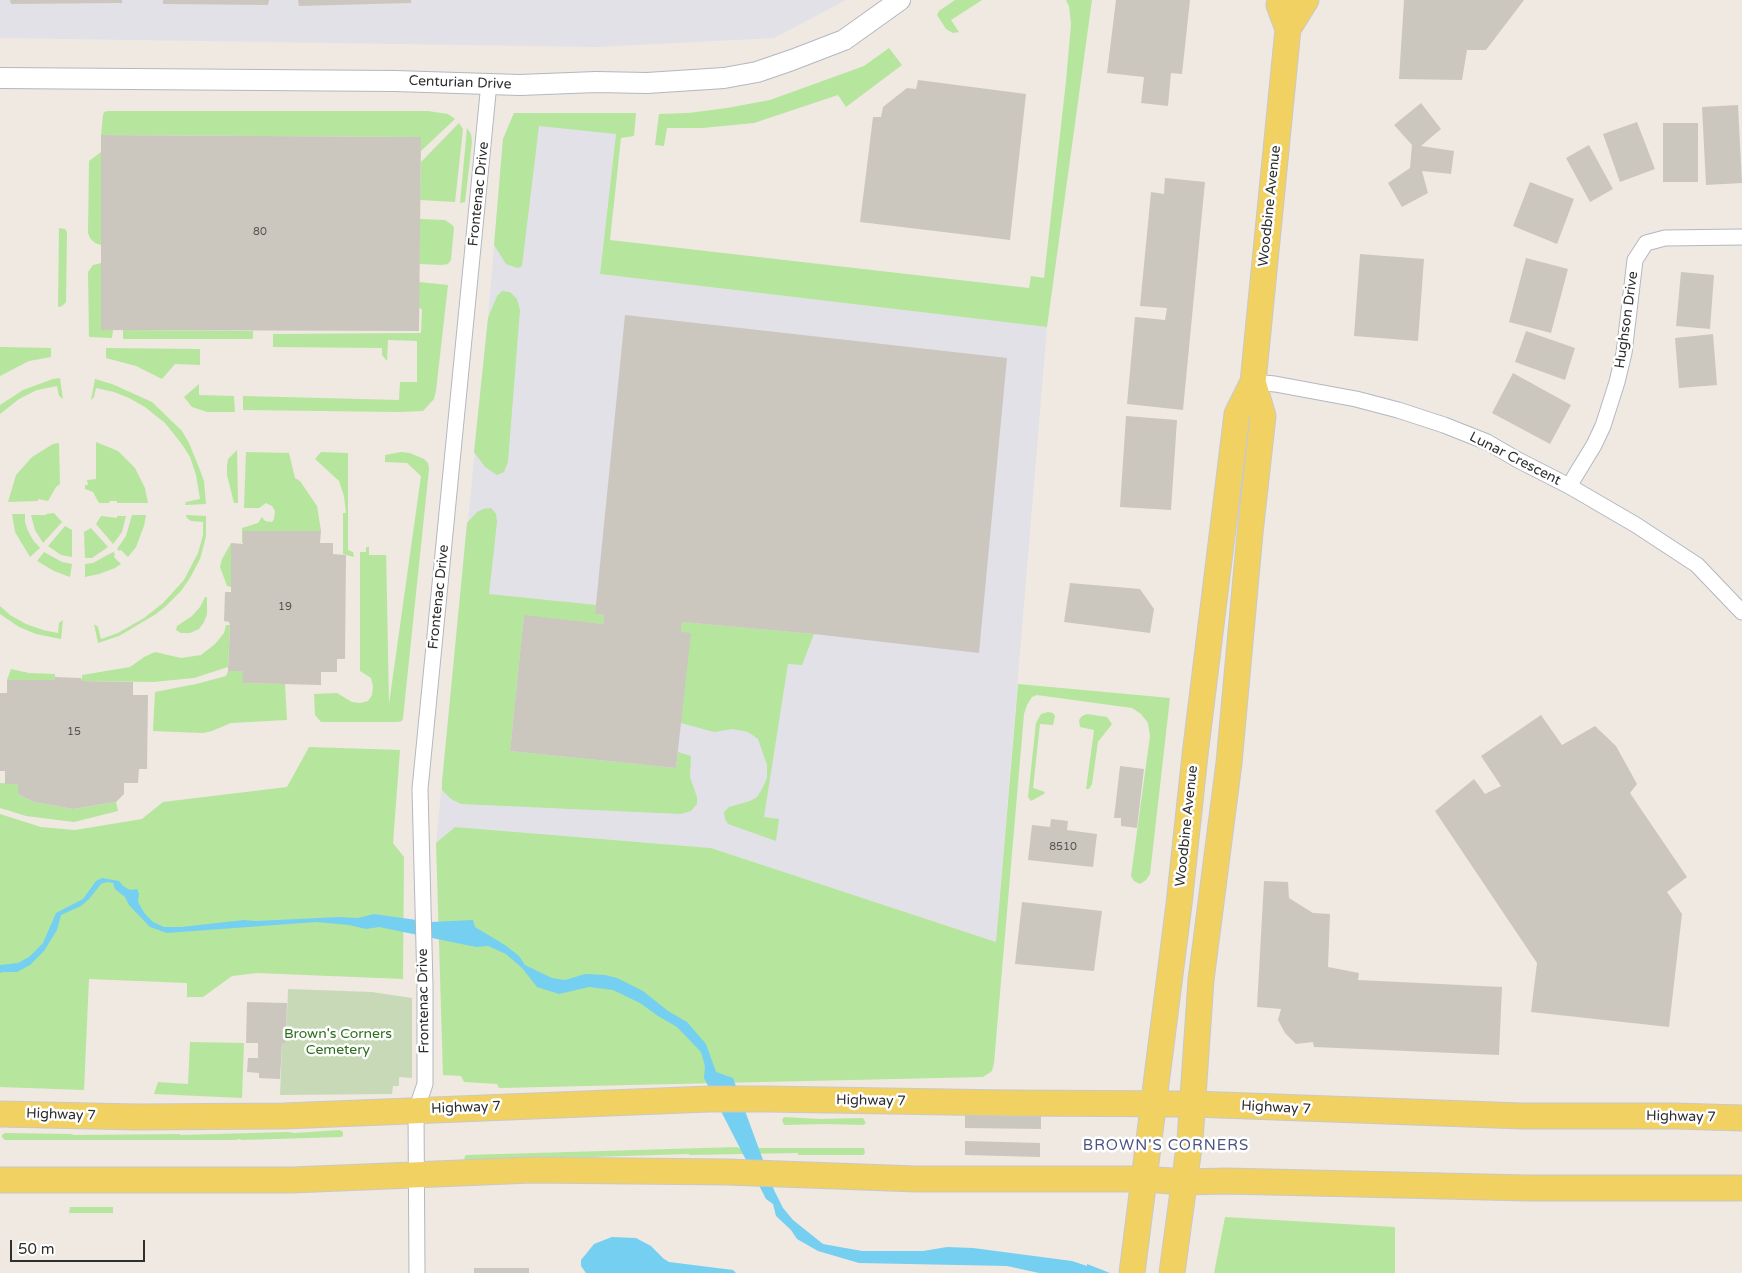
<!DOCTYPE html>
<style>
body{margin:0}
#map{position:relative;width:1742px;height:1273px;overflow:hidden;background:#efe9e1;font-family:"Varela Round",sans-serif}
canvas{display:block}
.scale{position:absolute;left:10px;top:1240px;width:135px;height:22px;box-sizing:border-box;border:2px solid #2e2e2e;border-top:0;padding-left:6px;font-size:15px;line-height:18px;white-space:nowrap;color:#2e2e2e;-webkit-text-stroke:4px #fff;paint-order:stroke}
</style>
<div id="map">
<canvas width="1742" height="1273"></canvas>
<div class="scale">50 m</div>
</div>
<script>
const c = document.querySelector('canvas').getContext('2d');
c.lineJoin = 'round';
function paint(path, color) { c.fillStyle = color; c.fill(path, 'evenodd'); }
const shape = rows => new Path2D(rows.map(r => 'M' + r).join(''));
function trace(path, color, width, dash) { c.strokeStyle = color; c.lineWidth = width; c.lineCap = dash ? 'butt' : 'round'; c.setLineDash(dash || []); c.stroke(path); }
function write(font, color, halo, rows, align = 'center') {
  c.font = font + ' "Varela Round",sans-serif'; c.lineWidth = 5; c.setLineDash([]); c.textBaseline = 'middle'; c.strokeStyle = halo; c.fillStyle = color; for (const [text, x, y, turn = 0] of rows) {
    c.save(); c.translate(x, y); c.rotate((+turn || 0) * Math.PI / 180); c.textAlign = isNaN(turn) ? turn : align; if (halo) c.strokeText(text, 0, 0); c.fillText(text, 0, 0); c.restore();
  }
}
const industrial = shape([
 [0,0,846,0,774,38,598,47,0,38],
 [514,113,616,134,600,274,1047,327,996,942,711,848,455,827,436,843,488,318,503,139]
]);
const green = shape([
 [955,0,982,0,951,20,959,32,953,33,946,29,937,15,939,11],
 [1066,0,1092,0,1047,327,600,274,616,134,539,126,522,266,518,268,506,264,494,245,503,139,514,113,636,113,634,136,621,138,610,240,1029,288,1031,276,1044,278,1066,81,1071,24,1069,6],
 [889,48,902,65,846,107,838,95,754,123,702,128,667,128,664,146,655,145,659,114,688,113,727,108,770,100,864,66],
 [108,111,428,111,448,114,455,119,421,151,421,137,101,135,103,115,104,112],
 [459,123,463,129,455,202,420,200,421,162],
 [467,128,471,134,472,142,465,202,460,203],
 [101,152,101,245,95,243,90,238,88,233,89,161],
 [420,219,445,220,451,224,454,227,451,260,448,264,442,265,419,264],
 [59,228,65,229,67,232,66,302,62,306,58,307],
 [101,263,113,330,112,338,89,337,88,272,93,265],
 [419,282,448,285,436,391,434,399,423,411,399,412,243,410,243,396,399,400,400,382,417,382,417,341,388,340,387,361,382,355,382,348,273,347,273,334,421,333,422,309,419,308],
 [502,291,510,292,517,299,520,310,508,462,504,472,497,475,485,467,474,452,488,318,497,296],
 [123,330,253,331,253,339,123,339],
 [0,347,51,348,51,357,29,361,0,376],
 [106,348,200,349,200,365,175,364,162,379,136,366,106,358],
 [60,378,63,399,59,396,57,386,37,390,19,399,0,414,0,405,23,390,53,379],
 [95,379,112,384,152,402,182,431,189,443,200,470,204,481,206,504,185,505,186,502,200,499,196,475,190,457,181,443,165,423,145,407,129,398,114,392,96,388,94,397,91,400],
 [199,384,199,395,234,396,235,412,207,412,192,407,184,397],
 [96,442,118,451,135,468,145,488,148,503,117,503,117,501,110,501,109,503,99,503,93,492,85,489,85,485,88,485,87,480,96,479],
 [59,443,60,484,56,487,48,501,38,499,38,501,8,502,16,475,32,457,53,444],
 [237,450,238,503,234,503,227,475,227,466,228,459],
 [246,452,289,453,295,478,300,481,317,506,321,531,242,543,242,528,258,523,262,517,265,521,272,522,274,519,275,511,272,506,266,503,259,508,244,508],
 [321,452,348,453,348,550,353,552,354,557,343,554,343,513,346,513,344,496,339,481,315,459],
 [401,452,410,453,424,459,428,463,429,469,403,718,402,721,398,722,321,722,315,715,314,694,337,693,352,702,360,703,368,701,372,695,373,686,371,678,360,671,360,552,366,552,366,547,369,547,369,555,386,555,386,548,389,704,421,476,407,463,385,462,385,455],
 [491,508,496,514,497,522,489,594,596,605,595,614,604,615,603,624,524,616,510,751,676,768,678,752,691,756,690,777,697,797,697,804,691,811,681,814,461,804,451,799,442,790,442,782,467,523,477,512,483,509],
 [54,513,62,522,43,543,35,530,31,515,46,515,46,514],
 [12,514,25,514,25,522,28,531,33,540,40,548,30,557,15,532],
 [132,515,146,515,144,526,136,547,128,557,121,550,119,551,117,549,126,536],
 [186,515,206,516,206,536,203,548,200,559,190,578,181,591,165,607,156,614,119,636,98,643,94,624,98,627,101,639,118,633,144,618,163,603,184,580,198,553,203,535,203,522,191,521,187,518],
 [101,516,117,518,117,516,126,516,122,532,113,544,96,524],
 [65,526,72,530,72,557,61,555,48,546],
 [91,528,108,547,92,558,85,558,84,532],
 [231,543,231,587,227,586,220,567,222,559],
 [44,552,62,562,72,564,70,577,54,571,37,561],
 [113,552,115,554,114,557,121,564,115,568,99,574,85,577,85,564,93,563],
 [205,597,207,597,207,614,204,622,199,629,190,633,181,633,176,630,177,626,192,616,200,607],
 [0,606,10,615,26,624,43,630,58,633,59,623,63,620,61,639,36,634,19,627,0,614],
 [682,622,814,634,802,665,788,664,764,817,779,819,776,841,728,824,725,819,724,812,729,807,750,801,757,797,762,789,767,778,767,765,758,739,748,732,733,729,714,732,681,723,681,632],
 [226,625,230,625,228,667,194,678,153,682,82,681,82,675,130,667,144,657,155,652,181,658,201,655,215,644,224,633],
 [11,669,29,673,55,674,55,680,7,680],
 [228,671,243,671,243,683,285,684,287,720,231,723,212,731,203,733,153,731,155,692,196,684,226,676],
 [1018,684,1170,698,1150,874,1146,880,1140,884,1134,881,1131,876,1150,736,1148,723,1141,714,1132,708,1037,695,1032,697,1027,705,1024,714,994,1063,992,1071,983,1077,499,1088,497,1084,464,1082,461,1076,443,1075,436,843,455,827,711,848,996,942],
 [1048,712,1053,713,1055,716,1053,725,1040,724,1033,788,1045,792,1044,794,1031,801,1028,797,1036,723,1041,714],
 [1087,714,1107,717,1112,724,1098,742,1092,784,1089,789,1086,789,1094,730,1080,727,1079,720,1082,716],
 [309,747,400,750,393,843,404,857,403,979,257,973,232,976,203,997,187,997,187,983,89,979,84,1090,0,1087,0,814,41,827,75,830,142,819,163,802,287,787],
 [0,783,18,784,18,794,34,802,73,809,116,802,118,811,74,822,26,816,0,808],
 [190,1042,244,1043,242,1098,154,1094,158,1082,188,1084],
 [784,1117,820,1119,863,1118,866,1123,863,1125,826,1124,784,1125,782,1120],
 [340,1130,343,1132,343,1136,341,1137,241,1140,240,1139,235,1140,5,1140,2,1137,2,1135,5,1133,72,1134,73,1135,180,1134,180,1135,288,1132,294,1133],
 [738,1147,738,1148,864,1148,865,1153,863,1155,798,1155,798,1153,689,1155,689,1154,465,1161,464,1160,465,1156,467,1155],
 [70,1207,113,1207,113,1213,69,1213],
 [1225,1217,1395,1227,1395,1273,1214,1273]
]);
const cemetery = shape([
 [288,989,372,992,412,998,412,1078,399,1077,399,1086,393,1086,392,1094,280,1095,282,1043,286,1043]
]);
const water = shape([
 [102,878,119,881,123,886,130,890,137,889,139,894,138,902,145,914,153,922,164,927,181,927,244,920,256,921,339,917,358,918,374,914,431,922,473,920,475,927,505,945,519,956,525,965,552,978,565,980,585,974,605,975,617,978,643,991,668,1011,687,1022,706,1044,716,1072,733,1078,774,1190,783,1208,793,1220,823,1244,862,1251,923,1251,947,1247,973,1248,1072,1261,1087,1266,1087,1264,1110,1273,1039,1273,1007,1266,859,1263,818,1251,797,1239,791,1230,776,1216,773,1204,766,1199,704,1078,705,1066,701,1052,677,1027,658,1016,640,1003,613,990,589,987,559,994,537,987,522,968,506,954,488,946,476,947,379,927,366,929,349,925,316,922,167,933,150,927,129,905,125,897,115,889,113,883,107,882,101,884,89,899,81,906,61,915,57,930,44,951,30,965,17,972,3,972,0,973,0,965,18,963,29,957,43,943,56,913,83,899,96,881],
 [612,1237,636,1238,651,1246,664,1259,669,1262,733,1270,736,1273,586,1273,581,1266,581,1260,594,1244]
]);
const building = shape([
 [10,0,122,0,122,3,11,4],
 [163,0,269,0,268,5,163,4],
 [298,0,411,0,411,3,299,6],
 [1116,0,1190,0,1182,74,1171,73,1168,106,1141,103,1144,77,1107,73],
 [1404,0,1524,0,1486,50,1467,50,1462,80,1399,79],
 [918,80,1026,94,1010,240,860,222,873,117,881,117,883,107,907,88,916,89],
 [1421,103,1441,129,1421,146,1454,151,1451,174,1422,171,1428,193,1402,207,1388,183,1410,168,1412,145,1394,125],
 [1738,105,1742,183,1706,185,1702,107],
 [1637,122,1655,169,1620,182,1603,134],
 [1663,123,1698,123,1698,182,1663,182],
 [101,135,421,137,419,331,101,330],
 [1589,145,1613,189,1590,202,1566,158],
 [1165,178,1205,182,1183,410,1127,404,1135,317,1165,320,1167,308,1140,306,1151,192,1164,194],
 [1530,182,1574,199,1557,244,1513,226],
 [1360,254,1424,259,1418,341,1354,336],
 [1526,258,1568,269,1551,333,1509,322],
 [1681,272,1714,275,1710,329,1676,326],
 [625,315,1007,358,979,653,814,634,682,622,681,632,691,633,676,768,510,751,524,615,603,624,604,615,595,614],
 [1526,331,1575,348,1565,380,1515,362],
 [1713,334,1717,385,1679,388,1675,338],
 [1513,373,1571,405,1550,444,1492,413],
 [1126,416,1177,420,1171,510,1120,507],
 [243,531,321,531,320,543,333,543,333,554,346,555,345,659,337,659,337,672,321,672,321,685,242,683,243,671,228,671,230,625,229,622,224,621,225,592,231,592,231,543,243,544],
 [1070,583,1140,589,1154,609,1150,633,1064,622],
 [55,677,81,678,82,681,133,682,133,695,148,695,147,769,139,769,138,783,124,783,124,794,116,802,73,809,34,802,18,794,18,784,5,784,5,771,0,771,0,693,7,693,7,680,55,680],
 [1541,715,1562,745,1595,726,1616,746,1637,784,1630,793,1687,877,1667,892,1682,914,1669,1027,1531,1012,1537,963,1435,811,1474,779,1485,794,1501,786,1481,756],
 [1120,766,1144,769,1137,828,1121,826,1121,818,1114,818],
 [1051,819,1068,821,1067,830,1097,834,1093,867,1028,860,1032,825,1050,827],
 [1264,881,1288,882,1289,898,1313,913,1330,914,1328,967,1359,973,1358,980,1502,987,1499,1055,1314,1047,1313,1042,1296,1044,1285,1033,1278,1020,1281,1009,1257,1007],
 [1022,902,1102,911,1094,971,1015,964],
 [247,1002,287,1003,286,1043,282,1043,280,1079,259,1078,259,1073,247,1072,248,1058,258,1058,258,1043,246,1043],
 [965,1115,1041,1115,1041,1129,965,1128],
 [965,1141,1040,1143,1040,1157,965,1155],
 [474,1268,529,1268,529,1273,474,1273]
]);
const minor = shape([
 [1253,382,1275,384,1356,399,1398,410,1444,425,1487,442,1518,460,1569,486,1636,525,1697,565,1742,612],
 [1569,486,1594,445,1603,426,1617,382,1624,353,1635,260,1646,243,1665,238,1742,237],
 [417,1273,416,1110,425,1084,425,986,420,789,489,83]
]);
const tertiary = shape([
 [0,78,395,81,520,85,596,82,647,83,724,78,757,72,792,60,844,40,900,0]
]);
const primary = shape([
 [1288,29,1306,0],
 [0,1114,137,1117,284,1116,709,1099,767,1099,1008,1103,1193,1104,1522,1116,1674,1116,1742,1118],
 [0,1180,292,1180,532,1170,727,1172,916,1179,1144,1179,1184,1182,1226,1181,1528,1188,1742,1188],
 [1132,1273,1179,904,1195,755,1237,414,1253,382,1288,29,1279,5,1280,0],
 [1172,1273,1190,1140,1201,980,1229,763,1250,533,1263,416,1253,382]
]);
const numberNames = [
 ["80",260,232],
 ["19",285,607],
 ["15",74,732],
 ["8510",1063,847]
];
const streetNames = [
 ["Centurian Drive",460,83,2],
 ["Frontenac Drive",479,194,-84],
 ["Woodbine Avenue",1270,206,-84],
 ["Hughson Drive",1627,320,-82],
 ["Lunar Crescent",1515,459,27],
 ["Frontenac Drive",439,597,-84],
 ["Woodbine Avenue",1187,826,-84],
 ["Frontenac Drive",424,1001,-91],
 ["Highway 7",871,1101,1],
 ["Highway 7",466,1108,-2],
 ["Highway 7",1276,1108,3],
 ["Highway 7",61,1115,2],
 ["Highway 7",1681,1117,1]
];
const parkNames = [
 ["Brown's Corners",338,1034],
 ["Cemetery",338,1050]
];
const neighbourhoodNames = [
 ["BROWN'S CORNERS",1166,1146]
];
paint(industrial, '#e3e1e8');
paint(green, '#b6e59e');
paint(cemetery, '#c8d9b8');
paint(water, '#75cff0');
paint(building, '#cbc7bf');
trace(minor, '#b4b7c1', 17);
trace(tertiary, '#b4b7c1', 22);
trace(primary, '#c9c9c9', 27);
trace(minor, '#fff', 15);
trace(tertiary, '#fff', 20);
trace(primary, '#f2d163', 25);
write('11px', '#555452', null, numberNames);
write('14px', '#2e2e2e', '#fff', streetNames);
write('14px', '#2c6e1b', '#fff', parkNames);
c.letterSpacing = '1px';
write('15px', '#4d5680', '#fff', neighbourhoodNames);
c.letterSpacing = '0px';
</script>
